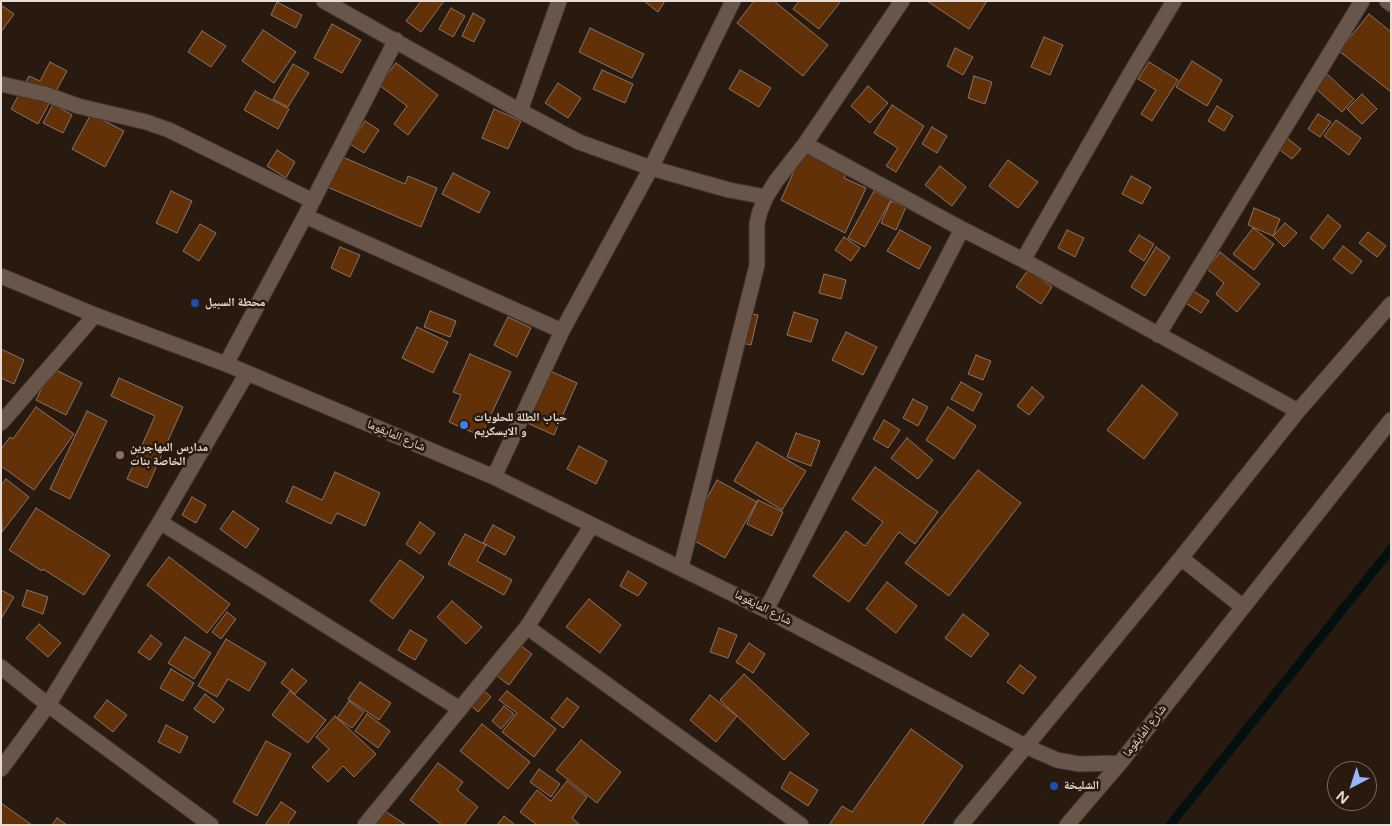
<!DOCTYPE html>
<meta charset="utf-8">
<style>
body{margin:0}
#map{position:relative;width:1392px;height:826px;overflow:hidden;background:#291a10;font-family:"Varela Round",sans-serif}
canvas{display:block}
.frame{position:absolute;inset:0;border:2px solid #e8ddd6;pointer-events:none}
.north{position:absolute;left:1327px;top:761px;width:50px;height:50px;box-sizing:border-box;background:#291a10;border:1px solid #75685f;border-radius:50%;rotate:220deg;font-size:14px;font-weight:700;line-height:20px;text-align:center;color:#e8ddd6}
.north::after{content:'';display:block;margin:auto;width:18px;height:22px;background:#99b5fd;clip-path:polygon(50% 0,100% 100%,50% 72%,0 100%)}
</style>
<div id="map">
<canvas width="1392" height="826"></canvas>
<div class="frame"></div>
<div class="north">N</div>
</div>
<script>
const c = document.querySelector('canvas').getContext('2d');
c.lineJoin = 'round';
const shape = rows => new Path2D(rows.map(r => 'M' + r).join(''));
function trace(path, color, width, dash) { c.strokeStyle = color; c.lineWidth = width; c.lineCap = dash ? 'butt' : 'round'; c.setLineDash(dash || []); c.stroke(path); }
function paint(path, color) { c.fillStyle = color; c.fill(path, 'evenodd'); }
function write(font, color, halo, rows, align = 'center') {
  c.font = font + ' "Varela Round","Noto Naskh Arabic",sans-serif'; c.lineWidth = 5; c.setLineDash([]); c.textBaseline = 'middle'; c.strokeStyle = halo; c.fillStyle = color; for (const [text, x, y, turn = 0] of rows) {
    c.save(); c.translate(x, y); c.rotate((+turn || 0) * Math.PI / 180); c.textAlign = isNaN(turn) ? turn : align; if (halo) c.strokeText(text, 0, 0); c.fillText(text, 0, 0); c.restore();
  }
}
const stream = shape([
 [1170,825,1391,549]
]);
const building = shape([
 [421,1,444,1,421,32,406,21,421,1],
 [644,1,665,1,658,12,644,1],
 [754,1,774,1,828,45,803,76,737,23,754,1],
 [799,1,841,1,819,29,793,9,799,1],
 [927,1,987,1,969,29,927,1],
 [277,2,302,15,296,28,271,15,277,2],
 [1,5,14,14,1,32,1,5],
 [451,8,465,16,453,37,439,29,451,8],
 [473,13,485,20,474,42,462,36,473,13],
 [1369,14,1391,32,1391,92,1339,51,1369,14],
 [332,24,361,40,342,73,314,58,332,24],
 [590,28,644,54,632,78,579,52,590,28],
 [263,30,296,52,274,83,242,61,263,30],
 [202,31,226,46,211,67,188,52,202,31],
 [1044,37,1063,45,1050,75,1031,67,1044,37],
 [955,48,973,57,963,75,947,66,955,48],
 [1192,61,1222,80,1207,106,1176,87,1192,61],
 [50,62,67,71,38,124,11,109,29,76,40,81,50,62],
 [1149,62,1178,80,1152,121,1141,114,1156,90,1138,79,1149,62],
 [396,63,438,95,408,135,394,124,407,106,379,85,396,63],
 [293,64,309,73,288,107,273,99,293,64],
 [602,70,633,84,625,103,593,89,602,70],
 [740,70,771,88,759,107,729,89,740,70],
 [1327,74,1354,99,1342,112,1315,88,1327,74],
 [974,76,992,82,985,104,968,98,974,76],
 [558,83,581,98,568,118,545,103,558,83],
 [868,86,888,103,870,123,851,106,868,86],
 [255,91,289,109,278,129,244,110,255,91],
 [1362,94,1377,109,1362,124,1347,109,1362,94],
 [53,104,72,115,63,133,43,123,53,104],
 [892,105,924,126,896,172,886,166,898,148,874,133,892,105],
 [1217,106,1233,116,1224,131,1208,121,1217,106],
 [494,109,521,121,508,149,482,138,494,109],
 [91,114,124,131,105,167,72,149,91,114],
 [1318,114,1331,122,1320,137,1308,129,1318,114],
 [1336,120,1361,138,1349,155,1324,136,1336,120],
 [365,121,379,130,364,153,350,144,365,121],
 [932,127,947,136,937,153,922,144,932,127],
 [1282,134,1301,149,1292,159,1273,145,1282,134],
 [277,150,295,162,286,178,267,166,277,150],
 [803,151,847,172,844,178,866,188,845,233,781,200,803,151],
 [338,155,405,184,408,176,437,188,421,227,325,186,338,155],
 [1008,160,1038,182,1018,208,989,186,1008,160],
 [940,166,966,187,952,206,925,185,940,166],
 [453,173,490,192,479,213,442,194,453,173],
 [1131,176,1151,187,1142,204,1122,194,1131,176],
 [171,191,192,201,177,233,156,223,171,191],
 [874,191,891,200,865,247,848,238,874,191],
 [891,201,906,207,896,230,881,223,891,201],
 [1254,208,1280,219,1273,236,1248,225,1254,208],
 [1328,215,1341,226,1323,249,1310,238,1328,215],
 [1285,223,1297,233,1284,247,1273,236,1285,223],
 [200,224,216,233,199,261,183,251,200,224],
 [1253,228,1274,244,1254,270,1233,254,1253,228],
 [900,230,931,247,919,269,887,251,900,230],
 [1067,230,1084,238,1075,257,1058,248,1067,230],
 [1368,232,1386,246,1377,257,1359,243,1368,232],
 [1139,235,1154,244,1144,261,1129,251,1139,235],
 [844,237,860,248,851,261,835,250,844,237],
 [1343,246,1362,261,1352,274,1333,259,1343,246],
 [340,247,360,255,350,277,331,268,340,247],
 [1156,247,1170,257,1145,296,1131,287,1156,247],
 [1220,252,1260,284,1237,312,1216,294,1224,283,1207,269,1220,252],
 [1028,270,1052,287,1041,304,1016,287,1028,270],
 [824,274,846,280,841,299,819,293,824,274],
 [1192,290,1209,301,1201,313,1184,302,1192,290],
 [430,311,456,321,450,337,424,327,430,311],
 [741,312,758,315,751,345,734,341,741,312],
 [794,312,818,320,811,342,787,335,794,312],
 [508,317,531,328,517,357,494,345,508,317],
 [417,327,448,342,433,373,402,358,417,327],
 [846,332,877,347,863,375,832,360,846,332],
 [1,349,24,360,14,384,1,378,1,349],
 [470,354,511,372,481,436,449,422,461,395,453,392,470,354],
 [976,355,991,361,983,380,968,374,976,355],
 [52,368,82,383,66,415,36,400,52,368],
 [548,370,577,383,554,435,525,422,548,370],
 [119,378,183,407,147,488,127,479,155,416,111,396,119,378],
 [961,382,982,394,973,411,951,399,961,382],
 [1142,385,1178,414,1144,459,1107,430,1142,385],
 [1032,387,1044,397,1029,415,1017,406,1032,387],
 [913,399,928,407,918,426,903,418,913,399],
 [36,407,74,434,34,490,1,466,1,449,10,437,13,439,36,407],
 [948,407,976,426,954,459,926,440,948,407],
 [87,411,107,421,70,499,50,489,87,411],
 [884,420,900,430,888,448,873,439,884,420],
 [796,433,820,441,811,466,787,457,796,433],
 [907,438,933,460,918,479,891,458,907,438],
 [757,442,806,471,782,510,734,481,757,442],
 [579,446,607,461,596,484,567,469,579,446],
 [875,467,938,512,915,544,899,532,849,602,813,576,846,531,865,546,883,522,852,499,875,467],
 [978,470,1021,503,949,596,905,563,978,470],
 [335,472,380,493,365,526,337,513,331,524,286,502,293,486,322,500,335,472],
 [6,479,29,497,2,532,1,485,6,479],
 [717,480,757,502,725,558,686,536,717,480],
 [192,497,206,505,196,523,182,515,192,497],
 [758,500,783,512,772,536,747,524,758,500],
 [36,508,110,555,84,595,43,569,42,571,9,550,36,508],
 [233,511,259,529,246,548,220,529,233,511],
 [420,522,435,533,420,554,406,544,420,522],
 [493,525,515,537,505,555,483,543,493,525],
 [465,534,486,545,477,561,512,580,504,595,448,564,465,534],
 [169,557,230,604,207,633,147,585,169,557],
 [400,560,424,577,393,619,370,601,400,560],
 [628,571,647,583,638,596,620,586,628,571],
 [887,582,917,606,896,633,866,609,887,582],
 [1,590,14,597,1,619,1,590],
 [27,590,48,597,43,614,22,606,27,590],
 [589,599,621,625,600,653,566,627,589,599],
 [452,601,482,627,466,644,437,617,452,601],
 [227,612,236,619,221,639,212,632,227,612],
 [963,614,989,634,971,657,945,638,963,614],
 [39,624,61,643,48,657,26,638,39,624],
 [719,628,737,635,728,658,710,652,719,628],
 [410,630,427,640,415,660,398,650,410,630],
 [151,635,162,644,150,660,138,652,151,635],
 [185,637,211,653,194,679,168,663,185,637],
 [226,639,266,663,249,691,228,679,217,697,198,686,226,639],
 [516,642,532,654,509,685,493,673,516,642],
 [749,643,765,654,753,673,736,662,749,643],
 [1020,665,1036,677,1023,694,1007,682,1020,665],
 [171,669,194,683,183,701,160,688,171,669],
 [292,669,307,681,295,694,281,683,292,669],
 [744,674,809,734,784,760,720,700,744,674],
 [360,682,391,703,379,720,348,699,360,682],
 [482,689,491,697,478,712,468,703,482,689],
 [290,691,326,720,308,743,272,715,290,691],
 [507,691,556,729,534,757,502,732,517,713,499,700,507,691],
 [205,694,224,709,214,723,194,709,205,694],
 [710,695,737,716,716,742,690,720,710,695],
 [567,698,579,707,563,728,551,718,567,698],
 [107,700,127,715,113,732,94,717,107,700],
 [349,701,364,712,352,728,337,718,349,701],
 [504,706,514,714,501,729,492,721,504,706],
 [367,714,390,731,378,748,355,731,367,714],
 [335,716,376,754,354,777,343,766,328,782,312,767,329,749,316,737,335,716],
 [482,724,530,762,508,789,460,751,482,724],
 [166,725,188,737,180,753,158,742,166,725],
 [911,729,963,766,922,825,829,825,842,806,852,812,911,729],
 [581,740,621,772,597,803,556,770,581,740],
 [266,741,291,754,257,816,233,802,266,741],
 [438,763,463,782,457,790,478,807,464,825,442,825,410,800,438,763],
 [539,769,560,784,551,797,530,782,539,769],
 [790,772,818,790,808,806,781,788,790,772],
 [567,781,587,797,572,818,580,825,537,825,520,812,537,790,551,801,567,781],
 [281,802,296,812,287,825,265,825,281,802],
 [1,803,32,825,1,825,1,803],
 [382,809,406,825,374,825,382,809],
 [504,816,515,825,497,825,504,816],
 [57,818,67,825,52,825,57,818]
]);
const minor = shape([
 [324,1,520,111,579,142,651,168,729,190,766,197],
 [1387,1,1391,4],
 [1,84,45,94,78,106,146,122,169,130,313,201],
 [520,111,559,1],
 [805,144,962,229,1023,260,1298,411],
 [305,216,562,331],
 [1023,260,1130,74,1174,1],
 [1,276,95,315,226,364,494,477,766,610,1025,746,1057,760,1079,764,1120,763],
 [1158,335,1362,1],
 [226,364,305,216,396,40],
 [1,423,95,315],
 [494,477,562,331,651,168,733,1],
 [160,522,460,709],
 [1181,558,1243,607],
 [681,567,757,265,757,223,760,211,766,197,776,181,805,144,902,1],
 [766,610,962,229],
 [527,627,801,825],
 [1,667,48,705,211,825],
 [1,769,48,705,160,522,247,373],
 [365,825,527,627,592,525],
 [961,825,1181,558,1298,411,1391,304],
 [1067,825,1120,763,1391,420]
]);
const markers = [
 [195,303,5,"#1a4fb4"],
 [464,425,5,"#3f7fe0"],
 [120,455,5,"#8d6e63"],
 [1054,786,5,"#1a4fb4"]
];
const poiNames = [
 ["محطة السبيل",205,303],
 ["حباب الطلة للحلويات",474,418],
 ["و الايسكريم",474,432],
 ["مدارس المهاجرين",130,448],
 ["الخاصة بنات",130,462],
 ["الشليخة",1064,786]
];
const streetNames = [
 ["شارع المايقوما",396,436,23],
 ["شارع المايقوما",763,608,27],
 ["شارع المايقوما",1145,731,-52]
];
trace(stream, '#040f0f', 9);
paint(building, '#633108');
trace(building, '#887569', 1);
trace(minor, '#403530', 17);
trace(minor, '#68564a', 15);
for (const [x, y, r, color] of markers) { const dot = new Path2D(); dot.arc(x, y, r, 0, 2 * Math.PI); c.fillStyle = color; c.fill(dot); trace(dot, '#291a10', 2); }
write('bold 12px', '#e8ddd6', '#291a10', poiNames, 'left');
write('12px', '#e8ddd6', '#291a10', streetNames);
</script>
